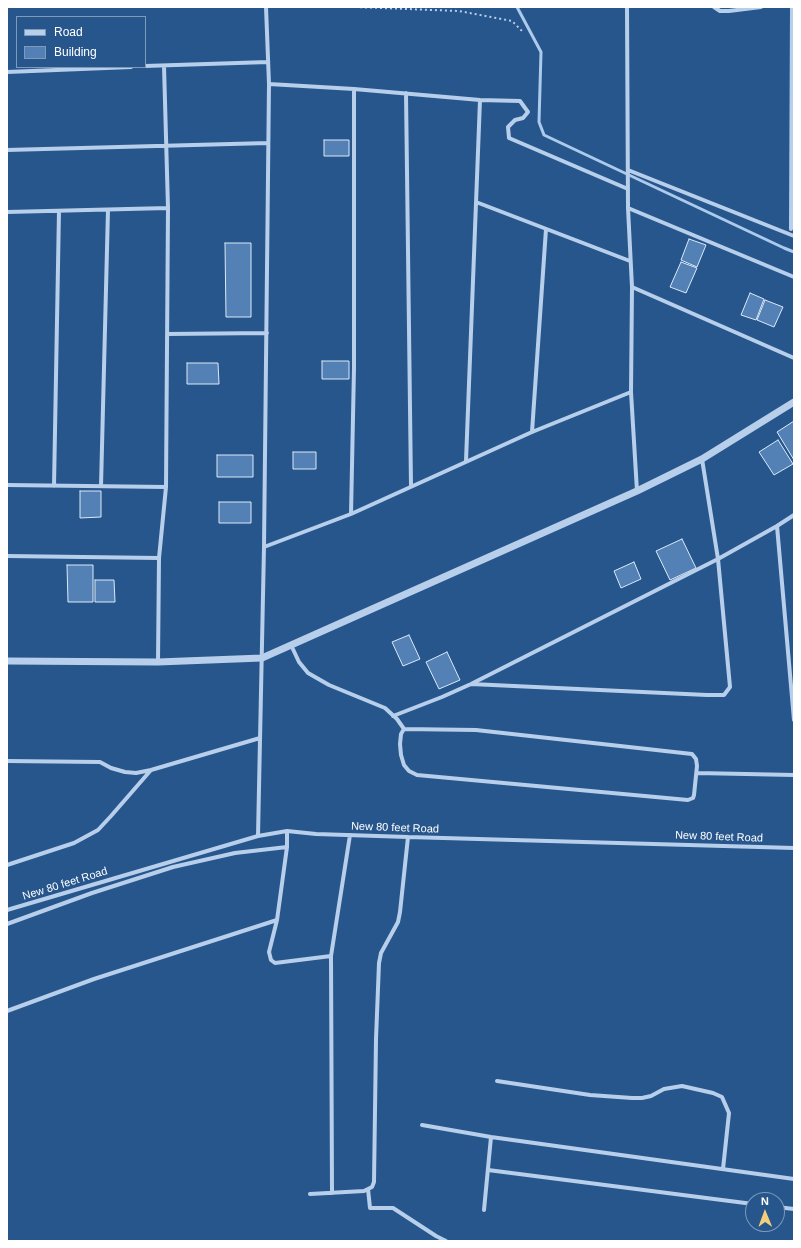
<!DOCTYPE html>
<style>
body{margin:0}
#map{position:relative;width:801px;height:1248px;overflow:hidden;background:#27568d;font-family:Arial,sans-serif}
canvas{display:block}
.frame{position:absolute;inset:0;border:8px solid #fff;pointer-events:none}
.legend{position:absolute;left:16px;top:16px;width:130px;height:52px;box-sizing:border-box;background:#27568d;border:1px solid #7d9abb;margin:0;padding:5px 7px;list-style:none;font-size:12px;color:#fff}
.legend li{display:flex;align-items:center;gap:8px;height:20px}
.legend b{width:20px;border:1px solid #7d9abb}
.north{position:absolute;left:745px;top:1192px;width:40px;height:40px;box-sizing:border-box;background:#27568d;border:1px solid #7d9abb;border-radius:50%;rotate:359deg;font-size:11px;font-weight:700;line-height:16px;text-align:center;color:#fff}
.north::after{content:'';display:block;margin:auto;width:14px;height:18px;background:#f2ce7d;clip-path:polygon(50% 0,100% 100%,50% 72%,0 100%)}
</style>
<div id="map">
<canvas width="801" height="1248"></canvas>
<div class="frame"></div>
<ul class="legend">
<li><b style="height:5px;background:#b7cfea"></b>Road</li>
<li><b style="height:11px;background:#5481b5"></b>Building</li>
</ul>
<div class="north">N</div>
</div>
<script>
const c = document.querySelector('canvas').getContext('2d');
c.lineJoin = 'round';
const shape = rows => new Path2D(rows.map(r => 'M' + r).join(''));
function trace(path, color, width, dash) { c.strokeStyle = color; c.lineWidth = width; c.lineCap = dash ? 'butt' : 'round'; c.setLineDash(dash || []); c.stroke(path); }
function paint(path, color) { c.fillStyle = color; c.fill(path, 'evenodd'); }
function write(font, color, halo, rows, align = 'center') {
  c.font = font + ' Arial,sans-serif'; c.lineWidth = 3; c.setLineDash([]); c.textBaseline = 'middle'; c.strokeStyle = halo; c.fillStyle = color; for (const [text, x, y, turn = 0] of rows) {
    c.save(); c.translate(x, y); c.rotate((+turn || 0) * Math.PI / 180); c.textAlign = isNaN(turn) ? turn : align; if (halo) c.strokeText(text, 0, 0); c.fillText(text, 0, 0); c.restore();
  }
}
const stream = shape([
 [517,7,541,52,539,122,544,135,784,248,794,252]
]);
const building = shape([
 [324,140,349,140,349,156,324,156,324,140],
 [689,239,706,245,697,267,681,260,689,239],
 [225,243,251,243,251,317,226,317,225,243],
 [681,262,697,268,686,293,670,287,681,262],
 [750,293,764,299,756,320,741,315,750,293],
 [765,300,783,307,774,327,757,320,765,300],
 [322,361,349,361,349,379,322,379,322,361],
 [187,363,218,363,219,384,187,384,187,363],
 [794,421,794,460,777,432,794,421],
 [778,440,793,464,774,475,759,452,778,440],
 [293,452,316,452,316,469,293,469,293,452],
 [217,455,253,455,253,477,217,477,217,455],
 [80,491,101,491,101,517,80,518,80,491],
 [219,502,251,502,251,523,219,523,219,502],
 [682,539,696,568,670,580,656,551,682,539],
 [634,562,641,579,621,588,614,571,634,562],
 [67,565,93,565,93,602,68,602,67,565],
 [95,580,114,580,115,602,95,602,95,580],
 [409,635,420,659,403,666,392,642,409,635],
 [447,652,460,680,439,689,426,662,447,652]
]);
const path = shape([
 [355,7,459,11,512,21,522,31]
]);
const minor = shape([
 [627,7,628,208,794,277],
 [714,7,720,11,729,11,761,7],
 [145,66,268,62],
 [7,72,131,67],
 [269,84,354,89,480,100,520,101,528,112,523,118,515,120,508,127,509,138,628,189],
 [406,93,411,486],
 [7,150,268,143],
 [628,170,794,236],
 [476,202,630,261],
 [628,208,632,287,631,392,637,491],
 [7,212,168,208],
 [791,229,792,7],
 [632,287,794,358],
 [167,334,267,333],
 [532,432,546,229],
 [466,461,480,100],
 [7,485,166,487],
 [54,486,59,211],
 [101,486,108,210],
 [351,514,354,368,354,89],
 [777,526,794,720],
 [264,547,351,514,532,432,631,392],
 [7,556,159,558],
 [291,645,299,662,308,673,329,685,385,708,397,719,404,729,476,730,692,754,696,759,697,766,694,795,693,798,688,800,417,775,409,771,404,765,401,755,400,744,401,734,404,729],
 [158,662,159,558,166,487,168,208,164,66],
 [471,684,707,695,724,695,730,687,718,559,702,459],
 [393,716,442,697,471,684,718,559,777,526,794,515],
 [7,761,100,762,111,768,125,772,136,773,151,770,260,738],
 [697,773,794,775],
 [287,831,287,847,277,920,269,952,271,960,275,963,331,956],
 [258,836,264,547,269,84,266,7],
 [7,865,74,843,98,830,111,816,151,770],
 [7,910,258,836,287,831,316,834,408,837,794,848],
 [7,924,92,893,173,867,235,853,287,847],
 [7,1011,94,979,277,920],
 [497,1081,590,1095,632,1098,642,1098,651,1096,664,1089,682,1086,713,1093,722,1097,729,1113,723,1169],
 [422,1125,491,1137,794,1179],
 [488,1170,753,1204],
 [368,1189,370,1208,393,1208,436,1236,446,1241],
 [332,1193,331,956,350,835],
 [310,1194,364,1191,372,1187,374,1182,376,1039,379,963,381,953,398,922,400,912,408,837],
 [777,1207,794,1209],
 [484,1210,491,1137]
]);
const tertiary = shape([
 [7,661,158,662,262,658,637,491,702,459,794,402]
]);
const streetNames = [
 ["New 80 feet Road",395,828,2],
 ["New 80 feet Road",719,837,2],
 ["New 80 feet Road",65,884,-17]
];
trace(stream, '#accaeb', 3);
paint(building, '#5481b5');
trace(building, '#dbe9f8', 1);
trace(path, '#b7cfea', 2, [2, 3]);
trace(minor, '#b7cfea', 4);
trace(tertiary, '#b7cfea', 7);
write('11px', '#fff', '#27568d', streetNames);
</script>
